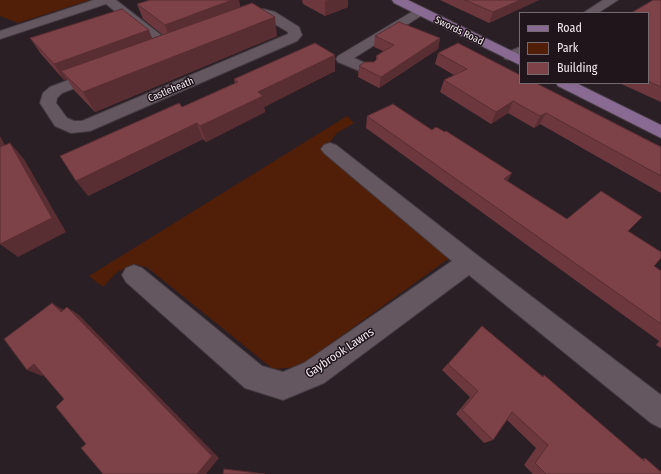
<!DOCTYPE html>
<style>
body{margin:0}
#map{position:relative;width:661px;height:474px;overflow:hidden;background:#2b1f26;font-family:"Fira Sans Condensed",sans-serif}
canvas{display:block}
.legend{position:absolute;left:519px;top:12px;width:130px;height:72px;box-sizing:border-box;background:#21151c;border:1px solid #756a70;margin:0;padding:5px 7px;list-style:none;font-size:12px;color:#f2e9ee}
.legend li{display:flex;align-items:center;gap:8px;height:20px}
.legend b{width:20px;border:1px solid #756a70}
</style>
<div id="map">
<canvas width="661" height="474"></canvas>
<ul class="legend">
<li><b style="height:5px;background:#886a92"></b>Road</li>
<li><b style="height:11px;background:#511f07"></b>Park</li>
<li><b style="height:11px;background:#7d4148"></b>Building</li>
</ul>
</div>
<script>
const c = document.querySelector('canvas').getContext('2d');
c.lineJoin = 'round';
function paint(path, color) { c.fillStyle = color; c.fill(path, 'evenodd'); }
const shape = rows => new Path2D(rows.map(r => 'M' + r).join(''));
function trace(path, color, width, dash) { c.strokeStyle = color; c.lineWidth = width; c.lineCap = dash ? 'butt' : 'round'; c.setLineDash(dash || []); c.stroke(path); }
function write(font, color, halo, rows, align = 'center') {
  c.font = font + ' "Fira Sans Condensed",sans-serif'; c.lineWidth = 3; c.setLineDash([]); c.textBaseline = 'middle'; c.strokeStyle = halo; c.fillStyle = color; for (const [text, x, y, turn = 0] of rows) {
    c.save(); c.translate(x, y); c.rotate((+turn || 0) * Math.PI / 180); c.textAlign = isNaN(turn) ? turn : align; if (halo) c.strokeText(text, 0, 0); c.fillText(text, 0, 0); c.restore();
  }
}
const green = shape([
 [0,0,90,0,18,23,0,16],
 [347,116,354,123,337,133,324,149,451,257,298,367,273,369,148,268,135,264,117,272,103,287,89,276]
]);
const minor = shape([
 [94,0,116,0,170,42,248,12,263,9,275,12,299,27,302,35,297,41,90,131,71,133,55,126,40,103,43,93,50,87,158,46,106,4,0,39,0,31,94,0],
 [263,17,288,32,288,34,82,121,74,121,67,118,56,103,57,98,62,93,263,17],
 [603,0,618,0,598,13,583,13,603,0],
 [420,7,424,8,426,11,424,14,354,58,372,66,375,69,372,72,362,72,338,62,336,59,338,56,420,7],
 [520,47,520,57,510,60,505,59,503,56,505,53,520,47],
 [330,143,336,145,477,255,661,395,661,428,651,423,469,275,324,383,283,400,245,388,126,282,122,275,126,268,134,265,142,268,262,366,283,372,304,363,452,261,324,153,321,149,324,145,330,143]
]);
const major = shape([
 [392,0,408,0,520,55,520,65,394,3,392,0],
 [556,83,576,83,661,125,661,138,558,86,556,83]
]);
const wall = shape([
 [150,0,239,0,240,7,277,36,95,112,74,90,67,79,64,80,41,54,30,38,152,38,163,35,143,19,137,4],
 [302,0,348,0,348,7,325,16,303,4],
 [440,0,539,0,489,23],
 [661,0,661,102,619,83,648,83,648,13],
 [375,36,440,38,438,49,379,88,358,77,359,66,374,62,376,60,376,56,383,51,374,47],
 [438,53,661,147,661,193,540,124,534,128,508,113,491,124,440,92,444,80,454,75,435,64],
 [335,55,335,71,264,107,265,112,206,142,203,139,88,196,182,107,235,83,234,79],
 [367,116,432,130,445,132,507,181,567,219,628,231,654,266,661,271,661,348,656,345,659,341,366,128],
 [482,326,542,376,544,375,642,459,645,458,661,474,533,474,524,465,536,448,507,420,493,440,484,443,456,414,470,397,442,370]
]);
const shadedWall = shape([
 [232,0,239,0,241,13,170,40,165,25],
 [328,0,348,0,348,7,325,16,325,1],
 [520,0,539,0,489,23,493,12],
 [275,17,277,36,95,112,83,92],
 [149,30,155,46,61,71,67,79,64,80,54,64],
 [440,38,438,49,379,88,381,77],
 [335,55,335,71,264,107,265,112,206,142,200,126,258,92],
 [513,101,508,113,491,124,496,112],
 [546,113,540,124,534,128,540,116],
 [197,123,203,139,88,196,76,181],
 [0,136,15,163,0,148],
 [10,143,24,159,66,232,18,257,0,244],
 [512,173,506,184,504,179],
 [52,303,65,311,61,312],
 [67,307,79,315,219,458,206,474,197,474],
 [34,364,49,370,42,376,27,370]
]);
const building = shape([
 [150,0,232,0,165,25,137,4,150,0],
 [465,0,520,0,493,12,465,0],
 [653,0,661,0,661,87,648,81,648,13,631,13,653,0],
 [252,3,275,17,83,92,61,71,252,3],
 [122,9,149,30,54,64,30,38,122,9],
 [399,22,440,38,381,77,359,66,365,62,374,62,378,58,376,56,394,45,375,36,399,22],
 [315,43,335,55,258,92,263,96,200,126,197,123,76,181,60,156,179,103,182,107,238,82,234,79,315,43],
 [458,43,520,75,520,83,536,83,661,147,661,176,546,113,540,116,513,101,496,112,444,80,467,69,438,53,458,43],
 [393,104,432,130,436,127,445,132,446,131,512,173,504,179,567,219,601,191,642,217,628,231,661,252,661,258,654,266,661,271,661,324,367,116,393,104],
 [10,143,52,218,0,244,0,147,10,143],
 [52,303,61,312,67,307,212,456,197,474,103,474,81,448,86,444,56,407,64,399,34,364,27,370,4,339,52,303],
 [482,326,543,377,544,375,644,461,645,458,661,472,661,474,546,474,535,463,548,445,512,412,493,440,462,410,478,391,448,364,482,326],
 [224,469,265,474,223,474,224,469]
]);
const farStreetnames = [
 ["Swords Road",459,31,26],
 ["Castleheath",171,90,-23]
];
const streetNames = [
 ["Gaybrook Lawns",340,353,-34]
];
paint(green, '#511f07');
trace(minor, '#443a40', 2);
trace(major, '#443a40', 2);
paint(minor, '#65575f');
paint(major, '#886a92');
paint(wall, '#6c383e');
paint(shadedWall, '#582e32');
paint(building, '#7d4148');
trace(building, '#582e32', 1);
write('10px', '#f2e9ee', '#21151c', farStreetnames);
write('12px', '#f2e9ee', '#21151c', streetNames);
</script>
